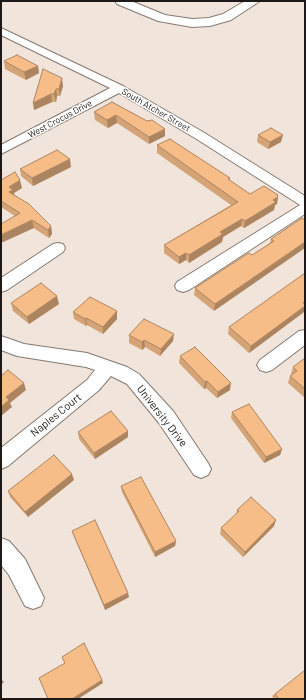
<!DOCTYPE html>
<style>
body{margin:0}
#map{position:relative;width:306px;height:700px;overflow:hidden;background:#f1e4da;font-family:Barlow,sans-serif}
canvas{display:block}
.frame{position:absolute;inset:0;border:2px solid #1e1916;pointer-events:none}
</style>
<div id="map">
<canvas width="306" height="700"></canvas>
<div class="frame"></div>
</div>
<script>
const c = document.querySelector('canvas').getContext('2d');
c.lineJoin = 'round';
const shape = rows => new Path2D(rows.map(r => 'M' + r).join(''));
function trace(path, color, width, dash) { c.strokeStyle = color; c.lineWidth = width; c.lineCap = dash ? 'butt' : 'round'; c.setLineDash(dash || []); c.stroke(path); }
function paint(path, color) { c.fillStyle = color; c.fill(path, 'evenodd'); }
function write(font, color, halo, rows, align = 'center') {
  c.font = font + ' Barlow,sans-serif'; c.lineWidth = 3; c.setLineDash([]); c.textBaseline = 'middle'; c.strokeStyle = halo; c.fillStyle = color; for (const [text, x, y, turn = 0] of rows) {
    c.save(); c.translate(x, y); c.rotate((+turn || 0) * Math.PI / 180); c.textAlign = isNaN(turn) ? turn : align; if (halo) c.strokeText(text, 0, 0); c.fillText(text, 0, 0); c.restore();
  }
}
const street = shape([
 [1,28,123,86,203,132,305,196,305,214,189,290,183,292,177,290,175,286,177,282,300,205,195,138,119,93,1,154,1,145,110,88,1,35,1,28],
 [58,243,63,244,65,248,63,252,7,290,1,292,1,278,53,244,58,243],
 [305,330,305,345,272,370,266,372,260,370,257,365,260,360,299,331,305,330],
 [1,336,24,344,87,353,127,367,139,374,173,411,208,463,211,469,208,475,201,478,194,475,159,423,127,384,111,376,99,390,8,466,1,469,1,448,87,380,95,370,86,367,17,356,1,350,1,336],
 [1,538,9,541,25,559,44,598,41,606,33,609,25,606,9,575,1,565,1,538]
]);
const secondary = shape([
 [115,1,131,1,165,15,192,19,209,18,223,14,245,1,260,1,231,20,210,26,192,27,158,21,117,4,115,1]
]);
const wall = shape([
 [4,61,38,66,39,73,26,80,5,69],
 [43,69,63,86,60,96,57,96,56,102,52,102,34,110],
 [112,102,147,121,165,129,165,136,149,144,117,123,108,128,95,120,94,112],
 [258,135,281,142,268,149,257,142],
 [157,145,230,178,230,180,250,194,278,195,277,204,275,205,274,210,244,228,241,226,223,237,222,242,189,263,186,260,179,264,164,253,164,245,231,205,157,153],
 [71,167,33,186,21,176,20,169],
 [1,180,22,188,14,193,14,195,51,226,52,234,49,238,1,207],
 [302,218,214,311,194,295,195,288,252,255,270,243,271,239],
 [11,303,59,304,29,324,13,311],
 [73,312,117,319,103,334,87,325,86,326,74,319],
 [304,312,249,353,228,334,229,327],
 [129,335,173,341,160,356,145,347,142,350,129,343],
 [180,356,230,390,217,398,206,388,204,389,179,363],
 [305,358,305,398,288,383,290,376,292,375,291,374,293,367],
 [232,412,282,449,280,455,264,463,231,418],
 [78,432,128,437,95,459,79,439],
 [74,480,28,517,10,497,8,491],
 [121,486,176,541,175,546,155,557,122,492],
 [237,510,274,526,243,557,220,534,221,528,236,514],
 [72,531,129,597,105,610,74,536],
 [275,694,305,699,274,699,272,696]
]);
const shadedWall = shape([
 [38,66,39,73,26,80,24,72],
 [62,78,63,86,60,96,59,89],
 [56,89,57,96,56,102,54,94],
 [51,94,52,102,34,110,33,103],
 [116,115,117,123,108,128,107,120],
 [165,129,165,136,149,144,149,137],
 [283,135,281,142,268,149,270,142],
 [70,159,71,167,33,186,32,178],
 [20,180,22,188,14,193,15,197,9,192,9,187],
 [278,195,277,197,278,197,277,204,275,205,274,210,244,228,245,221,273,200],
 [242,219,241,226,223,237,222,242,189,263,189,255,220,232],
 [32,220,34,228,1,243,1,235],
 [51,226,52,234,49,238,48,230],
 [305,242,305,248,214,311,215,304],
 [186,253,186,260,179,264,179,257],
 [57,296,59,304,29,324,27,317],
 [305,301,305,310,304,312,249,353,251,346],
 [117,311,117,319,103,334,103,327],
 [86,318,87,325,86,326,85,319],
 [174,334,173,341,160,356,161,349],
 [144,340,145,347,142,350,142,342],
 [207,381,206,388,204,389,205,382],
 [24,383,26,390,10,403,12,407,1,416,1,407,6,397],
 [231,383,230,390,217,398,218,392],
 [128,431,128,437,95,459,94,453],
 [282,449,280,455,264,463,266,457],
 [72,474,74,480,28,517,25,512],
 [276,520,274,526,243,557,245,552],
 [176,541,175,546,155,557,155,552],
 [128,593,129,597,105,610,104,605],
 [1,679,4,682,1,685],
 [102,680,103,683,78,699,72,699]
]);
const building = shape([
 [17,55,38,66,24,72,4,61,17,55],
 [43,69,62,78,59,89,56,89,54,94,51,94,33,103,43,69],
 [112,102,147,121,152,120,165,129,149,137,116,115,107,120,94,112,112,102],
 [271,128,283,135,270,142,258,135,271,128],
 [170,139,230,178,228,179,250,194,264,186,278,195,277,196,278,197,273,200,276,202,245,221,242,219,220,232,223,234,189,255,186,253,179,257,164,245,238,202,157,145,170,139],
 [57,150,70,159,32,178,20,169,57,150],
 [15,172,20,180,9,187,13,190,9,192,29,204,51,226,48,230,32,220,1,235,1,224,20,213,1,201,1,180,15,172],
 [302,218,305,220,305,242,215,304,195,288,244,256,249,253,252,255,274,241,271,239,302,218],
 [305,273,305,301,303,303,305,304,305,306,251,346,229,327,305,273],
 [41,283,57,296,27,317,11,303,41,283],
 [90,297,117,311,103,327,86,318,85,319,73,312,90,297],
 [144,319,174,334,161,349,144,340,142,342,129,335,144,319],
 [195,347,231,383,218,392,207,381,205,382,180,356,195,347],
 [305,358,305,389,290,376,297,371,293,367,305,358],
 [8,370,24,383,6,397,9,400,1,407,1,376,8,370],
 [249,404,282,449,266,457,232,412,249,404],
 [111,411,128,431,94,453,78,432,111,411],
 [54,455,72,474,25,512,8,491,54,455],
 [141,477,176,541,155,552,121,486,141,477],
 [251,497,276,520,245,552,221,528,239,511,237,510,251,497],
 [95,520,128,593,104,605,72,531,95,520],
 [84,643,102,680,72,699,48,699,39,678,65,663,62,657,84,643],
 [305,670,305,699,279,699,275,694,305,670]
]);
const farStreetnames = [
 ["South Atcher Street",156,110,30],
 ["West Crocus Drive",60,119,-28]
];
const streetNames = [
 ["Naples Court",56,415,-39],
 ["University Drive",162,416,52]
];
trace(street, '#857970', 2);
trace(secondary, '#857970', 2);
paint(street, '#fff');
paint(secondary, '#fff');
paint(wall, '#d4a376');
paint(shadedWall, '#ac8460');
paint(building, '#f6bd89');
trace(building, '#ac8460', 1);
write('9px', '#1e1916', '#fff', farStreetnames);
write('11px', '#1e1916', '#fff', streetNames);
</script>
